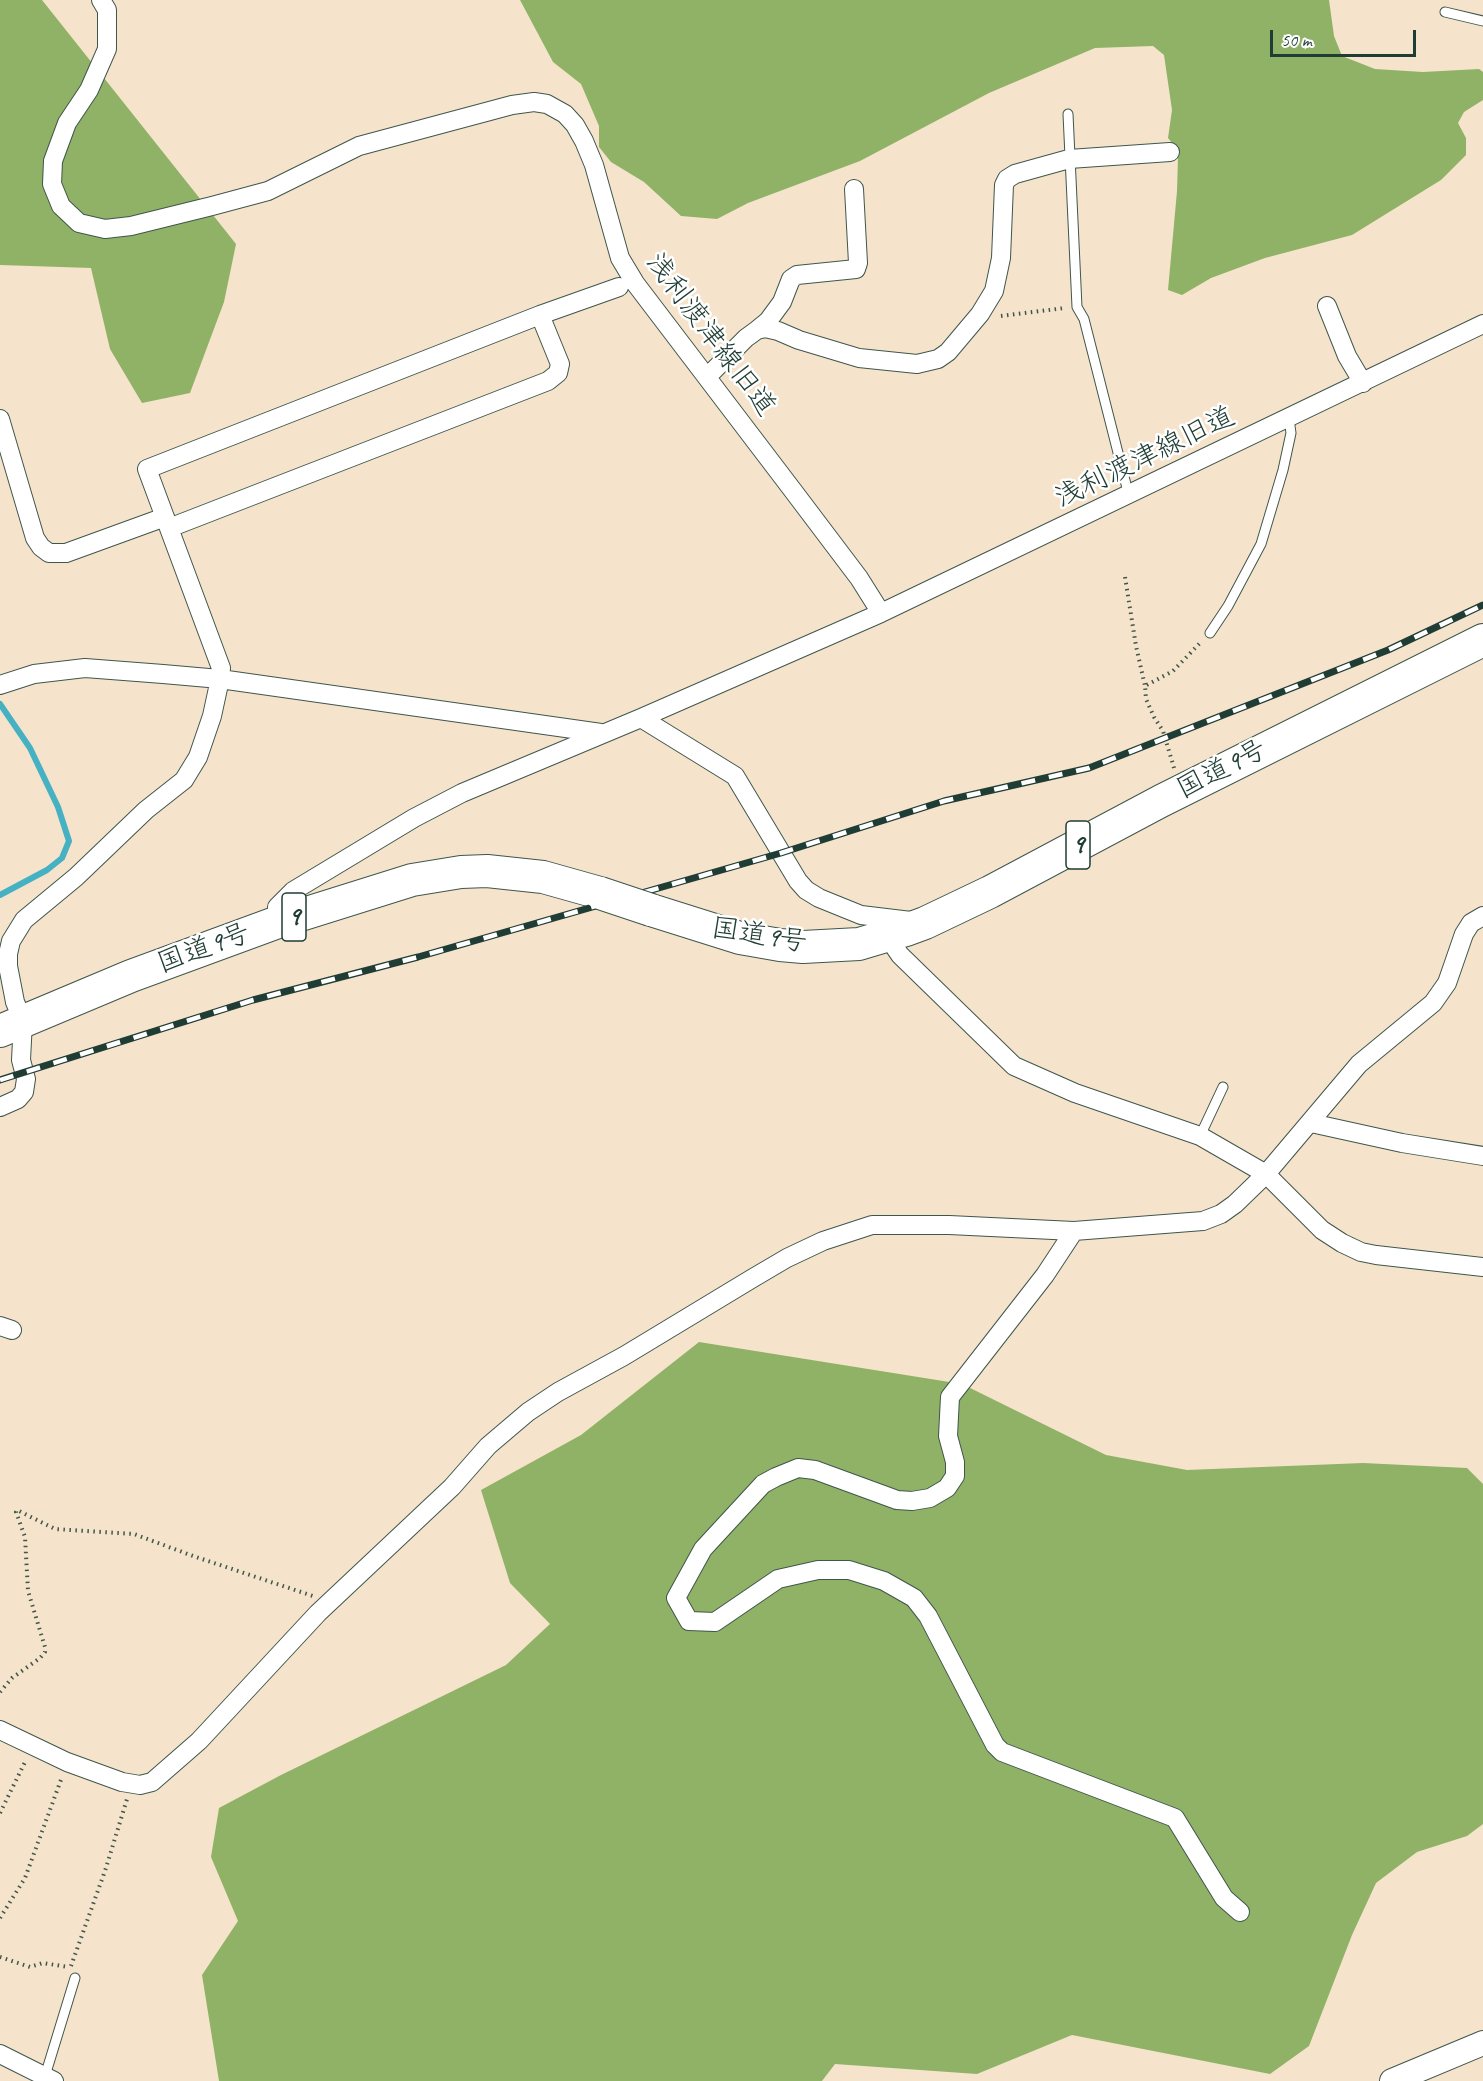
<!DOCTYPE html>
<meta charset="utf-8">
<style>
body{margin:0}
#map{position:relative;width:1483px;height:2081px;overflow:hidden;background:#f5e4cb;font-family:Caveat,sans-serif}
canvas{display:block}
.scale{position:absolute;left:1270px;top:30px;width:146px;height:27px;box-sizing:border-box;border:3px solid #1f3d34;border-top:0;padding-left:8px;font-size:18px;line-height:21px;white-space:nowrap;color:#1f3d34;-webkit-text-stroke:4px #fff;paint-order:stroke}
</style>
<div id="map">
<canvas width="1483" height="2081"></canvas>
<div class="scale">50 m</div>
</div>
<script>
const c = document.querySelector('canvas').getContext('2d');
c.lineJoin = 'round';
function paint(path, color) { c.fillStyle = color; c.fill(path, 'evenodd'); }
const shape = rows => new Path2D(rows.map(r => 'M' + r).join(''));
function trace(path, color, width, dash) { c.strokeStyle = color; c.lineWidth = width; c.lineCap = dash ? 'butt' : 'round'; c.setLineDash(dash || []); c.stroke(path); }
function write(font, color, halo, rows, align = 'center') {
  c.font = font + ' Caveat,"Klee One",sans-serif'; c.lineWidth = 5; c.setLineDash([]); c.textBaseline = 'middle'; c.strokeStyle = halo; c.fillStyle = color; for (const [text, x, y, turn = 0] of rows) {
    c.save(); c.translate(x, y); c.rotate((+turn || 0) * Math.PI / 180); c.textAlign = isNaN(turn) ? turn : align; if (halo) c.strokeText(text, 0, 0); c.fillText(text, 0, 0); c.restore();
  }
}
const forest = shape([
 [0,0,42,0,236,244,224,302,190,393,142,403,110,349,91,268,0,265],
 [520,0,1329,0,1334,36,1342,56,1375,69,1423,72,1479,69,1483,72,1483,100,1464,112,1458,123,1466,138,1466,155,1441,180,1352,235,1265,258,1211,278,1182,295,1168,290,1177,191,1178,158,1176,148,1168,138,1172,110,1164,55,1153,46,1095,48,989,93,860,161,748,203,717,219,681,216,644,182,611,162,599,147,599,126,581,84,553,62],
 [699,1342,962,1384,1106,1455,1187,1470,1363,1463,1467,1468,1483,1484,1483,1824,1467,1836,1417,1852,1376,1883,1352,1935,1309,2046,1270,2074,1072,2035,977,2074,835,2064,822,2081,219,2081,202,1975,238,1921,211,1857,219,1808,281,1775,506,1665,550,1624,510,1583,481,1490,581,1435]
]);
const stream = shape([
 [0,704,30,748,58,807,69,841,62,858,47,870,0,895]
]);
const path = shape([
 [1001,316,1065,308],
 [1125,577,1136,646,1145,686],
 [1174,768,1163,731,1154,717,1146,699,1145,686,1173,671,1201,642],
 [0,1692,12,1678,40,1658,45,1652,45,1647,28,1591,25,1537,16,1512,17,1510,55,1529,134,1534,193,1556,313,1596],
 [0,1813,26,1760],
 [0,1918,25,1878,62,1777],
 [0,1957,30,1967,43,1963,68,1967],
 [71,1966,106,1868,127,1799]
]);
const lane = shape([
 [1445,12,1483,21],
 [1068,114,1077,307,1084,319,1129,496],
 [1210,633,1228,606,1261,544,1283,470,1291,433,1289,419],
 [1200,1136,1223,1087],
 [45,2076,75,1978]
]);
const street = shape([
 [101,0,107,10,107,49,89,90,67,123,53,161,52,184,61,206,79,223,105,229,131,226,212,206,268,191,359,146,512,105,534,102,547,104,565,114,575,125,584,141,594,165,620,258,635,283,794,492,859,578,881,613],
 [1327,306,1347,356,1363,383],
 [757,330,768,321,782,302,791,279,797,275,856,269,858,263,854,189],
 [707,377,746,338,757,330,765,328,778,331,799,340,859,358,917,364,938,359,948,352,980,314,994,291,1001,258,1004,185,1007,179,1015,174,1069,159,1170,152],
 [0,419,35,538,41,547,49,553,66,553,165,517],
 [169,528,548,381,558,373,560,364,540,315],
 [0,685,34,674,85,668,163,674,220,679,601,733],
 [641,718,735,776,798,881,806,890,819,898,861,915,911,921],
 [278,922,277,907,293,891,414,818,462,793,641,718,881,613,1483,324],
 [887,936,900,955,1014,1066,1075,1093,1200,1136,1266,1174,1322,1230,1342,1243,1361,1252,1376,1255,1483,1267],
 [0,1107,18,1099,24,1092,26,1079,21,1060,23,1021,15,1002,8,966,8,954,11,941,24,920,76,877,146,810,184,780,198,757,212,716,220,679,221,668,147,469,540,315,619,287],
 [1311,1123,1402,1143,1483,1156],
 [1074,1231,1045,1275,950,1397,948,1436,955,1462,955,1476,947,1488,930,1498,912,1501,897,1500,815,1470,798,1468,776,1477,763,1484,703,1549,676,1598,689,1621,715,1622,778,1579,818,1570,849,1570,884,1581,914,1598,928,1616,995,1745,1002,1752,1175,1818,1224,1898,1240,1912],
 [0,1326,12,1330],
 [0,1730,67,1762,122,1782,140,1785,152,1782,199,1741,318,1613,452,1487,488,1446,528,1412,558,1392,624,1356,753,1278,787,1258,823,1241,872,1225,949,1225,1074,1231,1203,1221,1221,1214,1235,1204,1266,1174,1359,1064,1433,1003,1447,983,1464,934,1471,923,1483,916],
 [0,2054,54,2081]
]);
const secondary = shape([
 [1392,2081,1483,2043]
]);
const highway = shape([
 [651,910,740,938,780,945,803,947,859,944,906,930,925,923,990,892,1161,801,1483,640],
 [0,1031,131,976,278,922,412,880,461,872,487,871,543,877,600,893]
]);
const rail = shape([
 [0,1080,253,1000,418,957,781,853,944,801,1089,768,1388,650,1483,605]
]);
const highwayBridge = shape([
 [600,893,651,910]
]);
const shields = [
 [1078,845,24],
 [294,917,24]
];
const shieldNames = [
 ["9",1078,845],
 ["9",294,917]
];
const streetNames = [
 ["浅利渡津線旧道",710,335,53],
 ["浅利渡津線旧道",1145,458,-26],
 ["国道9号",1222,770,-27],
 ["国道9号",759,936,9],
 ["国道9号",204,949,-20]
];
paint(forest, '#90b266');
trace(stream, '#46b1c3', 6);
trace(lane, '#3f564b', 11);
trace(street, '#3f564b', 20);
trace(secondary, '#3f564b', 26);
trace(highway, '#3f564b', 34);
trace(path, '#3f564b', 4, [1.5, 4.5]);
trace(lane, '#fff', 9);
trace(street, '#fff', 18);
trace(secondary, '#fff', 24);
trace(highway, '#fff', 32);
trace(rail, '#1f3d34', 7);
trace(rail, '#fff', 4.5, [14]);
trace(highwayBridge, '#3f564b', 34, []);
trace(highwayBridge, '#fff', 32);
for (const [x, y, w] of shields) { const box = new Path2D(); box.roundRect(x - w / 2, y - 24, w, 48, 4.5); c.fillStyle = '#fff'; c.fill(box); trace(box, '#1f3d34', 1.5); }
write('bold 27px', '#1f3d34', null, shieldNames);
write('28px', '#1f3d34', '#fff', streetNames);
</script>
